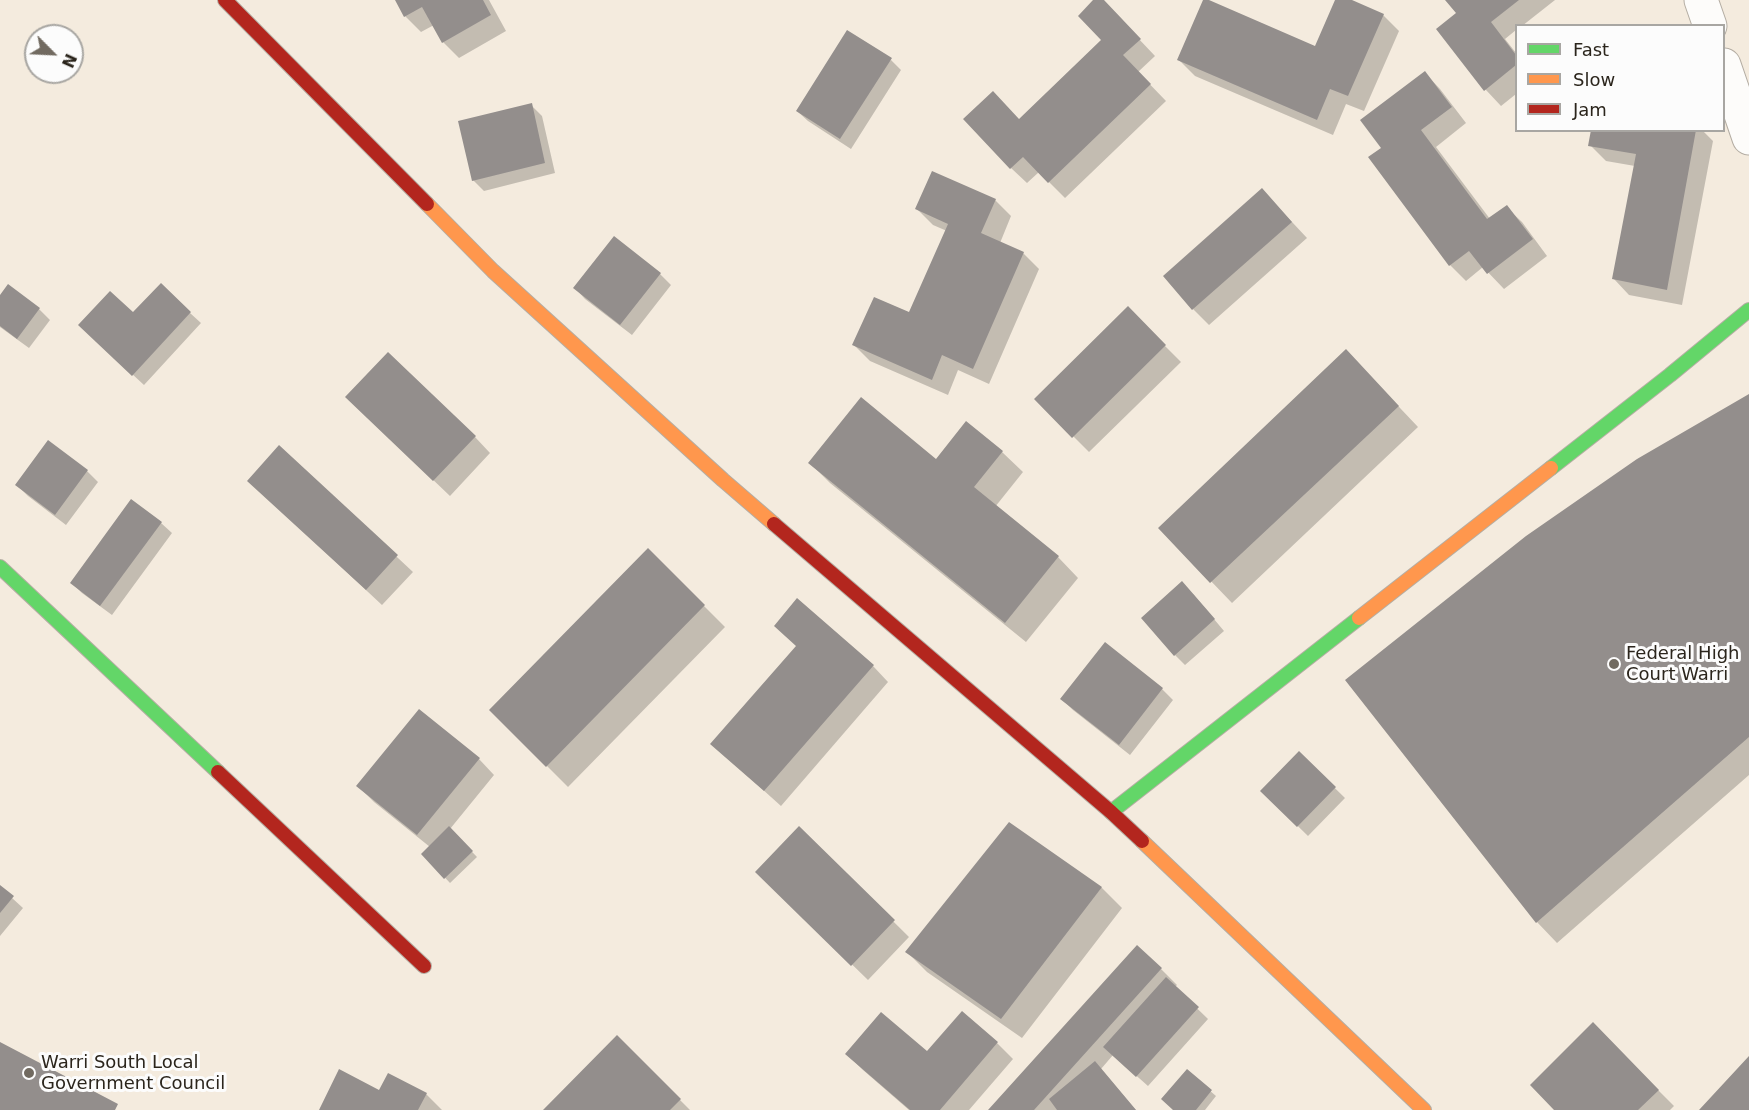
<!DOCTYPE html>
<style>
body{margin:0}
#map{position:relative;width:1749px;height:1110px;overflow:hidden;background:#f4ebde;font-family:"DejaVu Sans",sans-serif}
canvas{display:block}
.legend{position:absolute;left:1515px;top:24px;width:210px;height:108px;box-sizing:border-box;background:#fcfcfc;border:2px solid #a8a6a2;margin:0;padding:8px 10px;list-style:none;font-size:18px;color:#2b251c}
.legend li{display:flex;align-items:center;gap:12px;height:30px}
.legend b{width:30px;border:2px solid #a8a6a2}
.north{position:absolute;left:24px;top:24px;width:60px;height:60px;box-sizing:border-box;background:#fcfcfc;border:2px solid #a8a6a2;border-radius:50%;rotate:114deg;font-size:16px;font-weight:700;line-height:24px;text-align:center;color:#2b251c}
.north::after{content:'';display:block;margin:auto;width:21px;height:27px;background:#716a60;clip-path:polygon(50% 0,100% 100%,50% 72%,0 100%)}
</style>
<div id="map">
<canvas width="1749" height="1110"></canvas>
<ul class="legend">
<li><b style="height:8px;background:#63d668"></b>Fast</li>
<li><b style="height:8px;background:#ff974d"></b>Slow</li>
<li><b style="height:8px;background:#b3261e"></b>Jam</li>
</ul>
<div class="north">N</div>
</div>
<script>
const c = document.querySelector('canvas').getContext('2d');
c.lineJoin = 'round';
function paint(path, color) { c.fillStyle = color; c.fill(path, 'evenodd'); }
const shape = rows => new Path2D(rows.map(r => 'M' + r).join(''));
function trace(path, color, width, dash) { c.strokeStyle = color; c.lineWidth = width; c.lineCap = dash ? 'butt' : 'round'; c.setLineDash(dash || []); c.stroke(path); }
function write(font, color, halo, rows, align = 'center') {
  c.font = font + ' "DejaVu Sans",sans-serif'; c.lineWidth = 6; c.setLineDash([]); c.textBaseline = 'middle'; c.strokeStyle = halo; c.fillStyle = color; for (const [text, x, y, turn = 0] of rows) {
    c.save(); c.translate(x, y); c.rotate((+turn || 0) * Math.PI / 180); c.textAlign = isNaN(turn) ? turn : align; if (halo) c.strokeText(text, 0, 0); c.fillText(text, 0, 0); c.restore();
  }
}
const shadow = shape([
 [396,0,489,0,506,31,459,58,443,42,434,25,421,32,405,16],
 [1096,0,1102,0,1155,56,1138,72,1166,101,1065,198,1039,172,1027,183,1011,168,1020,120,1103,41],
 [1205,0,1316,48,1337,0,1348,0,1383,15,1399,31,1364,111,1346,104,1333,135,1195,76,1179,60],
 [1447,0,1555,0,1522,26,1516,26,1516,30,1505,39,1516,53,1516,94,1501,106,1486,90,1438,29,1458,13],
 [891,60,901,70,851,149,808,121,797,111],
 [1425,73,1440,89,1466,123,1436,147,1490,219,1506,207,1522,222,1547,256,1504,289,1483,267,1466,281,1450,265,1383,148],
 [531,105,542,116,555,173,484,191,473,180],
 [1593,130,1702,130,1713,141,1682,305,1629,295,1614,279,1635,166,1606,161,1590,145],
 [1262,190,1307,238,1209,325,1193,309],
 [995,200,1011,216,1000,243,1023,253,1039,269,989,384,958,370,948,395,870,361,854,345,910,314,947,231,933,225,917,209],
 [614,238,660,274,671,285,632,335,585,299,575,288],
 [0,298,39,309,50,320,29,348,0,327],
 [1128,309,1181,362,1089,452,1036,399],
 [190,313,201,323,144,385,91,336],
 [1366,372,1418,427,1232,603,1160,528],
 [1749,396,1749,775,1557,943,1537,922,1347,681],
 [363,413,475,437,490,453,450,496],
 [967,423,1002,452,1023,472,995,507,1058,557,1078,578,1026,642,830,483,810,463,936,461],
 [48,442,87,471,98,482,66,525,28,496,17,485],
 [279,447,413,572,382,605,265,496],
 [131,501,161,523,172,533,112,615,82,593,72,583],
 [648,550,725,627,568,787,491,710],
 [1193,594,1224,631,1185,665,1175,655],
 [1105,644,1162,689,1173,700,1130,755,1073,710,1062,699],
 [873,666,888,682,781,806,712,744],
 [1299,753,1345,798,1308,836,1262,791],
 [479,759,494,775,450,829,477,857,450,883,423,854,430,847,374,802,358,786],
 [1009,825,1102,888,1122,908,1022,1038,927,972,907,952],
 [799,828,909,937,868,980,757,872],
 [0,887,23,908,0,936],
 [1161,969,1177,985,1175,987,1208,1019,1148,1086,1113,1055,1101,1069,1136,1110,990,1110],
 [1593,1025,1674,1106,1670,1110,1556,1110],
 [617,1037,690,1110,545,1110],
 [997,1043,1013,1059,969,1110,909,1110,863,1070,847,1054,928,1054],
 [1187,1071,1216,1096,1205,1110,1175,1110],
 [380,1092,426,1094,442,1110,320,1110]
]);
const building = shape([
 [395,0,483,0,491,15,442,43,422,7,404,17],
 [1093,0,1104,0,1141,39,1123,55,1151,84,1048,183,1023,157,1010,169,963,119,993,91,1019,119,1101,40,1078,16],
 [1203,0,1209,0,1315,46,1335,0,1352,0,1384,14,1348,96,1330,89,1317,120,1177,60],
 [1445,0,1519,0,1491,22,1516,55,1516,65,1484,91,1436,29,1456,13],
 [847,30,892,58,840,139,796,111],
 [1425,71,1452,107,1421,130,1487,219,1507,205,1533,239,1487,274,1469,251,1449,266,1368,157,1381,148,1360,120],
 [532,103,545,163,472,181,458,121],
 [1591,130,1696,130,1667,290,1612,279,1636,154,1588,146],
 [932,171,996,199,981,233,1024,252,973,369,942,355,932,380,852,345,874,297,909,312,948,224,915,209],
 [1262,188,1292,222,1192,310,1163,276],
 [614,236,661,273,620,325,573,288],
 [161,283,191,312,132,376,78,325,110,291,133,312],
 [8,284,40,308,17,339,0,326,0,295],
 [1128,306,1166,345,1072,438,1034,399],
 [1346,349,1399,406,1210,583,1158,528],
 [388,352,476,436,433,481,345,397],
 [1749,394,1749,737,1536,923,1345,680,1526,536,1637,459],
 [861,397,936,459,966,421,1003,451,974,487,1059,556,1005,623,808,463],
 [48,440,88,470,55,515,15,485],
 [279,445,398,555,366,590,247,481],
 [131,499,162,522,100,606,70,583],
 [648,548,705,605,546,767,489,710],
 [1182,581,1215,619,1174,656,1141,618],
 [797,598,874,665,764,791,710,744,796,646,774,626],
 [1105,642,1163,688,1119,745,1060,699],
 [419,709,480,758,417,835,356,786],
 [1299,751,1336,787,1297,827,1260,791],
 [1009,822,1102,887,1001,1019,905,952],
 [449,826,473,851,444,879,421,854],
 [799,826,895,920,851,966,755,872],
 [0,885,14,896,0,913],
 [1137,945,1162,968,1034,1110,988,1110],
 [1166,977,1199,1007,1136,1077,1103,1047],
 [962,1011,998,1042,940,1110,910,1110,845,1054,881,1012,927,1051],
 [1593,1022,1659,1090,1638,1110,1554,1110,1530,1085],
 [617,1035,681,1099,670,1110,543,1110],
 [0,1042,118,1104,115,1110,0,1110],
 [1749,1056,1749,1110,1699,1110],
 [1095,1061,1136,1110,1057,1110,1049,1099],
 [339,1069,379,1090,388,1073,427,1093,418,1110,319,1110],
 [1187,1069,1212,1090,1196,1110,1173,1110,1161,1099]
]);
const street = shape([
 [1701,0,1710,26],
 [1724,65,1749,138]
]);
const fast = shape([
 [1551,468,1670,375,1749,310],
 [0,567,218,772],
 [1111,812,1359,618]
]);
const slow = shape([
 [427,204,493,271,723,480,774,524],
 [1359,618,1551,468],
 [1142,841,1424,1110]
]);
const jam = shape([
 [225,0,427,204],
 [774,524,1111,812,1142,841],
 [218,772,424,966]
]);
const markers = [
 [1614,664,6,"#716a60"],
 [29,1073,6,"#716a60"]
];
const poiNames = [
 ["Federal High",1626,654],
 ["Court Warri",1626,675],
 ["Warri South Local",41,1063],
 ["Government Council",41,1084]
];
paint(shadow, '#0003');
paint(building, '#938e8c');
trace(street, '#b4ada3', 35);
trace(fast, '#b4ada3', 16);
trace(slow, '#b4ada3', 16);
trace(jam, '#b4ada3', 16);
trace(street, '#fdfcfa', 33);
trace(fast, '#63d668', 14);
trace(slow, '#ff974d', 14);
trace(jam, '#b3261e', 14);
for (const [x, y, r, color] of markers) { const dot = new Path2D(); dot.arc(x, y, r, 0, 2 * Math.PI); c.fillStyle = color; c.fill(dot); trace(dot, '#fcfcfc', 2); }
write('18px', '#2b251c', '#fcfcfc', poiNames, 'left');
</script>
